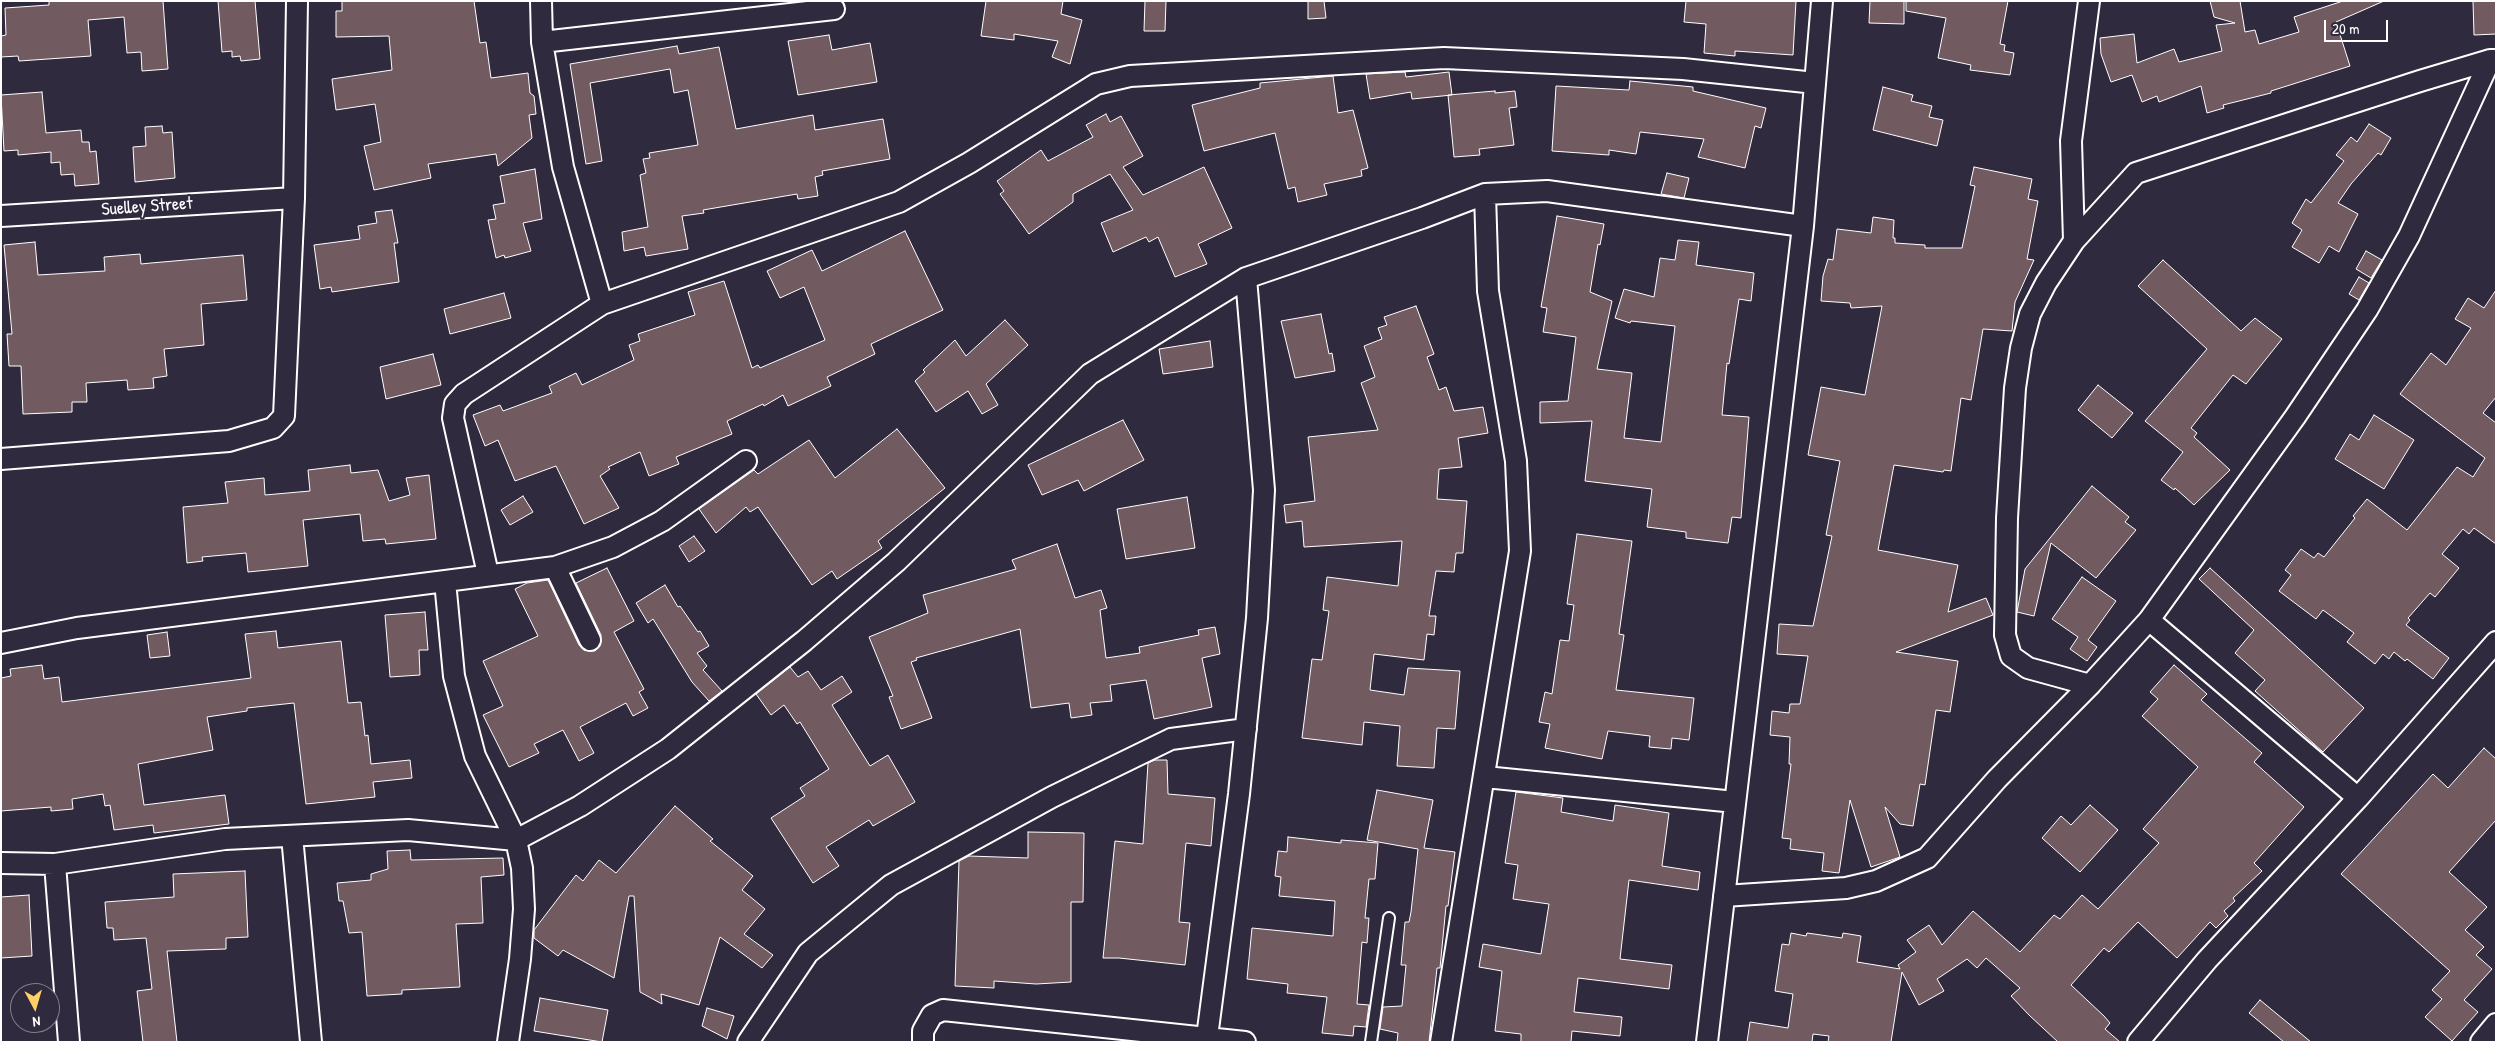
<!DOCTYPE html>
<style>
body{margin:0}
#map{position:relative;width:2497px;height:1043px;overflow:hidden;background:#2f2a3d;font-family:"Patrick Hand",sans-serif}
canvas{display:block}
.frame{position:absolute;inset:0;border:2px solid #fff;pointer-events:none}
.north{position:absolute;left:10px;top:983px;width:50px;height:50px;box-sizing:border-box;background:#2f2a3d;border:1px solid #827f8b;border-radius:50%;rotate:174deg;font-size:14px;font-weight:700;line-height:20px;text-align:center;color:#fff}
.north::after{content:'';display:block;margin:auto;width:18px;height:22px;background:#ffd166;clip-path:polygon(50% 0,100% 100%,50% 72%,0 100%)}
.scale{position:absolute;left:2324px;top:20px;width:64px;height:22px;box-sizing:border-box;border:2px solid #fff;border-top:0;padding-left:6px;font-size:15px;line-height:18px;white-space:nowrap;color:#fff;-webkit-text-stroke:4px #2f2a3d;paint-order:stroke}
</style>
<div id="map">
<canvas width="2497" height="1043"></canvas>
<div class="frame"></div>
<div class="north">N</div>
<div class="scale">20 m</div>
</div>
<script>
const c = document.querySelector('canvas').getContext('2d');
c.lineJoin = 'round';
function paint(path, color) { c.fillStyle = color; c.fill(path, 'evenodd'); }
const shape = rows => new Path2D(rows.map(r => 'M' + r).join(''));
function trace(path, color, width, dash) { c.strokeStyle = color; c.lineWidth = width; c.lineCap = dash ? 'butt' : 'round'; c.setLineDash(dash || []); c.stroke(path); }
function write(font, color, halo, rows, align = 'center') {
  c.font = font + ' "Patrick Hand",sans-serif'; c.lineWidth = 4; c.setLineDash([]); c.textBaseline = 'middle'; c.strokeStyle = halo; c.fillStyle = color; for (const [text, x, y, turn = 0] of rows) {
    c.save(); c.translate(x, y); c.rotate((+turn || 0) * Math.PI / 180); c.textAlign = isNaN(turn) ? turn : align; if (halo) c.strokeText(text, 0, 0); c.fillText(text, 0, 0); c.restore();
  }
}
const building = shape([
 [49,1,163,1,168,69,142,71,141,52,127,53,124,17,88,20,91,56,19,61,18,56,1,57,1,36,6,35,5,8,49,5,49,1],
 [218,1,255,1,260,59,241,61,240,56,232,57,232,51,222,52,218,1],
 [342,1,474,1,480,43,486,42,491,78,528,73,530,93,534,96,536,114,529,115,532,138,498,166,496,154,428,164,431,178,374,190,364,146,381,142,375,104,336,110,332,79,392,70,389,36,336,37,336,11,342,11,342,1],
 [986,1,1063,1,1061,14,1082,20,1070,64,1052,57,1058,41,1014,34,1014,40,981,36,986,1],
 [1145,1,1166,1,1165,31,1144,31,1145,1],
 [1308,1,1324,1,1326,18,1308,19,1308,1],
 [1686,1,1796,1,1793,55,1735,51,1735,56,1704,53,1706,24,1684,22,1686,1],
 [1870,1,1904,1,1904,24,1869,23,1870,1],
 [1906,1,2008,1,2000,44,2005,45,2004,51,2014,53,2010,75,1970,70,1971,65,1938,58,1946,18,1906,11,1906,1],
 [2210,1,2240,1,2245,32,2255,30,2259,44,2299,32,2294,17,2343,1,2384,1,2336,22,2350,66,2271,91,2271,93,2223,105,2224,108,2207,113,2201,86,2159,102,2157,96,2142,102,2132,75,2111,82,2101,54,2100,38,2134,34,2137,63,2174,49,2179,62,2222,51,2216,25,2235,23,2214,17,2210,1],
 [2473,1,2496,1,2496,34,2474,35,2473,1],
 [829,35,832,50,870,43,877,82,798,95,788,41,829,35],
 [677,46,679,54,719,47,736,129,813,115,815,130,883,119,890,159,822,171,823,175,815,177,818,196,798,199,797,194,703,210,704,213,682,216,688,249,646,256,644,247,624,251,622,232,648,227,640,175,646,173,643,159,650,158,649,153,698,145,688,90,674,93,670,69,590,83,602,161,586,164,570,64,677,46],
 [1405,72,1406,77,1449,72,1452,95,1412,99,1411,92,1370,99,1366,74,1405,72],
 [1333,76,1338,113,1353,110,1368,168,1361,170,1362,176,1324,184,1327,195,1298,202,1295,187,1288,189,1275,133,1204,151,1192,105,1260,88,1260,83,1333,76],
 [1630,81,1693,87,1693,91,1766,108,1761,128,1755,126,1745,168,1698,157,1704,139,1640,132,1636,154,1609,150,1609,155,1552,151,1556,86,1629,90,1630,81],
 [1883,87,1913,95,1911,101,1932,106,1929,117,1943,120,1937,146,1873,130,1883,87],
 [1495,91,1495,93,1515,91,1517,107,1509,108,1514,145,1479,149,1480,155,1454,157,1448,95,1495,91],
 [42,92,46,133,81,130,82,142,89,142,90,152,96,151,99,184,75,186,74,174,61,175,60,162,51,163,51,152,18,155,18,150,4,151,1,95,42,92],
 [1106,114,1110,122,1121,116,1143,156,1123,167,1143,195,1204,167,1232,228,1198,244,1207,264,1175,277,1158,237,1149,242,1146,237,1113,252,1101,223,1133,210,1110,174,1073,194,1073,202,1029,234,1000,194,1004,191,997,181,1041,150,1048,161,1093,137,1086,125,1106,114],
 [2369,124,2391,138,2381,155,2378,153,2351,184,2338,203,2358,214,2339,252,2329,246,2319,263,2292,247,2302,230,2292,223,2306,199,2311,203,2344,161,2336,155,2351,137,2357,142,2369,124],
 [162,126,163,133,172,132,175,178,135,182,133,147,146,146,145,127,162,126],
 [1974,167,2032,179,2028,199,2038,201,2027,259,2034,260,2015,302,2012,331,1983,329,1971,400,1961,398,1951,471,1944,470,1943,472,1894,465,1878,550,1958,565,1948,612,1986,598,1993,615,1896,652,1958,661,1950,712,1936,710,1925,785,1920,784,1913,826,1900,824,1885,807,1900,857,1871,867,1850,800,1839,873,1822,871,1824,853,1790,849,1791,839,1782,838,1791,764,1789,764,1790,737,1770,735,1772,711,1789,713,1790,704,1800,704,1808,656,1777,654,1779,624,1813,626,1832,536,1826,535,1840,461,1808,455,1821,387,1865,395,1882,306,1851,308,1850,303,1821,301,1823,276,1828,259,1833,260,1837,229,1871,233,1873,217,1894,220,1893,238,1895,238,1895,243,1925,245,1925,248,1962,248,1975,186,1970,185,1974,167],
 [535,169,542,219,523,223,531,251,505,258,504,255,496,258,488,220,496,219,493,205,505,203,500,176,535,169],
 [1667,173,1689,178,1684,198,1661,194,1667,173],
 [392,210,398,243,394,243,399,282,332,292,331,287,320,289,314,245,360,239,358,226,377,223,375,212,392,210],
 [1557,216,1604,224,1600,245,1598,244,1590,292,1612,301,1597,369,1632,373,1624,438,1661,442,1675,326,1631,321,1630,323,1615,318,1624,289,1654,297,1660,258,1675,260,1678,240,1699,242,1696,265,1754,273,1751,301,1739,299,1729,364,1727,363,1722,415,1749,417,1741,518,1732,517,1728,543,1686,538,1686,532,1647,527,1652,489,1585,481,1592,421,1540,423,1540,402,1568,401,1576,337,1543,332,1547,308,1541,307,1557,216],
 [905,231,943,310,871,344,875,354,827,377,831,386,788,406,783,395,764,406,763,404,727,421,732,434,676,457,679,464,649,476,640,452,608,467,610,469,600,476,619,508,584,524,556,466,515,481,498,440,485,446,473,415,500,405,503,411,552,393,549,386,576,373,582,385,634,360,629,345,640,341,638,334,695,315,688,292,724,281,752,368,758,365,760,368,825,340,804,287,780,298,767,271,812,250,822,271,905,231],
 [35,242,38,275,105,271,104,257,140,254,141,264,151,263,243,255,247,300,201,304,204,345,164,349,167,376,153,378,154,388,128,390,127,380,86,383,87,402,72,402,72,412,23,414,21,366,9,366,7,334,12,334,4,245,35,242],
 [2366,251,2382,260,2371,278,2356,269,2366,251],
 [2163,260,2241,331,2255,318,2282,339,2246,384,2233,375,2191,428,2197,433,2194,437,2230,470,2194,505,2175,488,2174,490,2161,480,2183,452,2145,421,2207,349,2138,286,2163,260],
 [2359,277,2369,283,2359,300,2349,294,2359,277],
 [2496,290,2496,397,2483,413,2496,423,2496,544,2474,528,2469,534,2463,529,2442,554,2459,568,2435,597,2430,593,2408,618,2410,620,2406,625,2449,658,2433,679,2407,659,2405,661,2394,652,2389,659,2383,654,2375,664,2347,642,2354,633,2323,610,2316,619,2279,591,2291,575,2285,570,2301,549,2314,558,2318,553,2324,557,2355,518,2353,516,2367,499,2407,530,2457,467,2473,477,2485,458,2400,394,2431,353,2446,365,2471,328,2455,319,2468,298,2484,308,2496,290],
 [504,293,511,318,450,334,444,309,504,293],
 [1416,306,1434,354,1427,357,1439,390,1446,387,1454,411,1483,407,1488,433,1458,438,1462,467,1439,469,1437,499,1467,501,1463,553,1456,553,1454,572,1436,571,1429,616,1436,616,1434,635,1427,634,1424,660,1374,654,1370,690,1404,695,1408,668,1460,671,1455,729,1437,728,1434,768,1397,766,1400,726,1364,722,1362,745,1302,738,1312,659,1322,660,1329,611,1323,610,1327,577,1398,586,1402,541,1304,547,1302,521,1286,523,1284,505,1315,501,1308,437,1378,430,1361,383,1375,377,1364,346,1382,339,1378,328,1387,325,1384,317,1416,306],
 [1321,314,1329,354,1332,353,1335,371,1295,378,1281,321,1321,314],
 [1005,320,1028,345,986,384,998,405,982,414,968,391,936,412,915,381,925,372,923,370,955,340,966,356,1005,320],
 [1210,341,1213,367,1163,374,1159,349,1210,341],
 [433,354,441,385,386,399,380,367,433,354],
 [2098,385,2133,413,2112,438,2078,410,2098,385],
 [2374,415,2414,440,2384,489,2335,459,2350,434,2359,440,2374,415],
 [1123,420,1144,460,1084,491,1078,480,1042,495,1028,465,1123,420],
 [897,429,945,488,878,541,882,548,837,579,832,571,812,585,758,507,750,512,746,507,716,533,699,509,754,470,758,474,809,440,835,478,897,429],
 [350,465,351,473,378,470,389,501,410,495,406,478,429,475,436,539,386,544,385,539,363,541,360,514,303,520,308,566,248,572,246,553,202,557,203,561,187,563,183,507,228,503,225,482,264,478,265,495,310,491,308,470,350,465],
 [2092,486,2129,517,2125,522,2136,530,2096,578,2051,543,2034,616,2017,612,2025,569,2092,486],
 [523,496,533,512,510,525,501,510,523,496],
 [1187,497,1195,548,1126,559,1117,509,1187,497],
 [1577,534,1632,541,1619,634,1624,635,1616,690,1694,698,1689,740,1672,738,1671,749,1649,747,1650,736,1608,731,1602,759,1545,748,1550,724,1539,722,1545,692,1552,694,1560,640,1569,641,1574,605,1567,604,1577,534],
 [694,536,705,551,689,562,679,546,694,536],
 [1057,544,1075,598,1101,590,1107,608,1100,610,1106,658,1140,653,1139,647,1199,635,1198,630,1215,627,1220,654,1202,658,1212,707,1154,719,1146,680,1110,685,1112,701,1090,703,1092,715,1071,718,1069,703,1031,708,1020,629,916,658,917,660,911,662,932,718,901,729,889,697,893,696,869,637,928,613,923,595,1016,569,1012,560,1057,544],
 [607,568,634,621,614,632,644,689,639,692,648,708,633,716,626,703,580,727,594,753,579,761,563,730,534,744,539,753,509,767,483,715,503,706,483,661,538,636,515,589,527,583,548,580,579,645,584,650,595,651,600,646,601,635,576,583,607,568],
 [2210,568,2364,708,2323,752,2255,691,2265,680,2235,653,2254,630,2199,579,2210,568],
 [2082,577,2116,601,2088,640,2097,647,2087,661,2070,649,2078,637,2052,619,2082,577],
 [665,585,678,607,680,606,698,632,700,631,709,646,697,653,707,666,703,670,722,691,709,701,692,682,653,619,648,623,636,603,665,585],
 [425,612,428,650,419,650,420,675,390,677,385,615,425,612],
 [276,631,278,648,341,641,348,703,361,702,365,736,368,735,371,764,410,760,412,778,373,782,375,797,306,804,294,703,247,708,247,711,207,717,213,750,138,764,144,805,225,795,229,824,154,833,153,825,114,830,110,805,105,806,103,794,72,799,73,809,51,811,51,807,1,811,1,678,11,676,10,669,42,665,44,679,59,677,62,702,251,678,245,634,276,631],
 [167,632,170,656,150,658,147,635,167,632],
 [2174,665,2207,694,2201,700,2262,753,2254,762,2304,807,2254,863,2262,871,2233,898,2235,901,2224,911,2228,916,2216,928,2210,922,2177,958,2138,922,2109,952,2104,948,2071,985,2104,1016,2110,1023,2105,1029,2120,1042,2058,1042,2029,1015,2011,996,2020,988,1986,958,1977,968,1967,959,1937,979,1944,991,1919,1005,1902,972,1891,1042,1828,1042,1829,1036,1813,1034,1812,1042,1747,1042,1750,1022,1788,1028,1793,994,1775,991,1782,944,1789,945,1791,933,1806,936,1807,933,1842,938,1843,933,1861,936,1857,962,1900,969,1898,965,1916,952,1907,940,1929,925,1942,945,1973,911,2020,952,2054,915,2060,919,2082,895,2098,909,2159,843,2143,829,2198,767,2142,716,2158,699,2150,692,2174,665],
 [790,667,798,677,808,671,821,690,842,676,852,692,832,705,870,766,888,755,915,802,873,826,869,820,826,847,839,866,813,883,771,818,805,796,800,788,829,769,800,722,797,724,784,705,771,715,756,694,790,667],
 [2484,748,2496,759,2496,820,2449,872,2487,907,2465,930,2484,947,2476,955,2492,969,2464,1000,2478,1012,2452,1041,2425,1017,2442,999,2432,990,2450,971,2341,874,2433,774,2448,788,2484,748],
 [1155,760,1167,760,1168,794,1215,798,1211,846,1186,843,1179,922,1190,923,1185,965,1119,958,1103,958,1115,841,1143,844,1148,763,1155,760],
 [1377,790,1433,800,1424,848,1455,852,1448,906,1446,906,1440,968,1437,968,1429,1042,1397,1042,1398,1033,1380,1029,1383,1007,1402,1006,1406,965,1401,965,1405,922,1409,922,1411,912,1418,849,1367,840,1377,790],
 [1516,792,1563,798,1561,812,1613,821,1615,805,1669,813,1662,866,1700,872,1698,890,1629,880,1620,959,1672,965,1669,989,1578,978,1574,1012,1622,1017,1620,1036,1572,1031,1571,1042,1521,1042,1521,1034,1495,1031,1502,971,1479,967,1483,944,1541,954,1549,904,1513,899,1518,865,1505,863,1516,792],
 [2090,805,2118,830,2080,872,2042,838,2061,816,2071,825,2090,805],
 [675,806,713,839,710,841,753,876,742,890,765,909,744,934,773,955,762,968,720,937,699,1005,661,994,662,1004,640,992,634,896,629,896,614,978,563,950,558,956,534,938,534,930,576,875,583,881,599,860,616,873,675,806],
 [1028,832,1084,833,1083,902,1071,902,1071,982,1036,984,994,981,994,988,955,986,959,861,969,856,1028,858,1028,832],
 [1288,837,1341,843,1341,840,1378,843,1375,879,1369,879,1365,918,1369,918,1367,943,1362,942,1357,1004,1369,1005,1366,1027,1354,1026,1353,1036,1322,1033,1327,997,1287,993,1288,984,1247,979,1252,928,1333,936,1335,901,1279,896,1281,877,1275,876,1278,851,1287,852,1288,837],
 [410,850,411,860,503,858,504,875,481,877,483,923,456,924,460,987,402,990,402,994,367,996,362,932,349,933,343,901,339,901,337,883,371,880,371,874,388,869,387,851,410,850],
 [245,871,248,937,226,938,226,949,167,951,177,1042,143,1042,137,991,152,989,146,938,114,940,113,928,107,928,105,902,174,897,173,874,245,871],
 [29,895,32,956,1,958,1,897,29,895],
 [540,998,608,1010,602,1042,534,1031,540,998],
 [2260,1000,2311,1042,2284,1042,2249,1013,2260,1000],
 [707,1008,734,1016,727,1039,702,1026,707,1008]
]);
const service = shape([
 [1371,1042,1389,918]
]);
const minor = shape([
 [542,42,834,9],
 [1,216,294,198],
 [2074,241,2071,141,2089,1],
 [602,304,899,202,969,163,1096,84,1130,76,1444,58,1683,69,1815,83],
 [1,459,229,441,273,428,284,416,294,198,297,1],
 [555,567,590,640],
 [488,574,453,418,455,404,464,394,602,304,563,167,542,42,541,1],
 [445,581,454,676,475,756,516,840,522,868,524,909,520,959,508,1042],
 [2149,620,2358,798],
 [1,643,77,628,555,567,613,547,662,521,746,461],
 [2090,685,2028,668,2011,656,2005,635,2007,518,2015,388,2021,348,2030,314,2046,283,2074,241,2136,173,2420,81,2490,60,2496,60],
 [1485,777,1735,802],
 [292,836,311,1042],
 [1,863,55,864,225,839,408,830,516,840,580,806,668,749,804,641,896,562,1090,374,1246,278,1422,218,1485,194,1547,191,1803,226],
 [55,864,69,1042],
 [1724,896,1846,888,1876,881,1927,858,1997,779,2090,685,2149,620,2295,417,2367,310,2409,236,2490,60],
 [1207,1037,1239,794,1257,618,1264,490,1246,278],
 [748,1042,808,953,891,885,1052,797,1171,739,1246,729],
 [923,1042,923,1031,932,1015,943,1010,1245,1042],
 [1441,1042,1520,551,1516,461,1488,291,1485,194],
 [1707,1042,1803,226,1822,1],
 [2138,1042,2207,960,2358,798,2496,642],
 [2481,1042,2496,1024]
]);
const streetNames = [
 ["Suelley Street",147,207,-4]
];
paint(building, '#715a60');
trace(building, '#fff', 1);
trace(service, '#fff', 14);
trace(minor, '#fff', 24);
trace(service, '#2f2a3d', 10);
trace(minor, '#2f2a3d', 20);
write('18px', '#fff', '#2f2a3d', streetNames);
</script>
